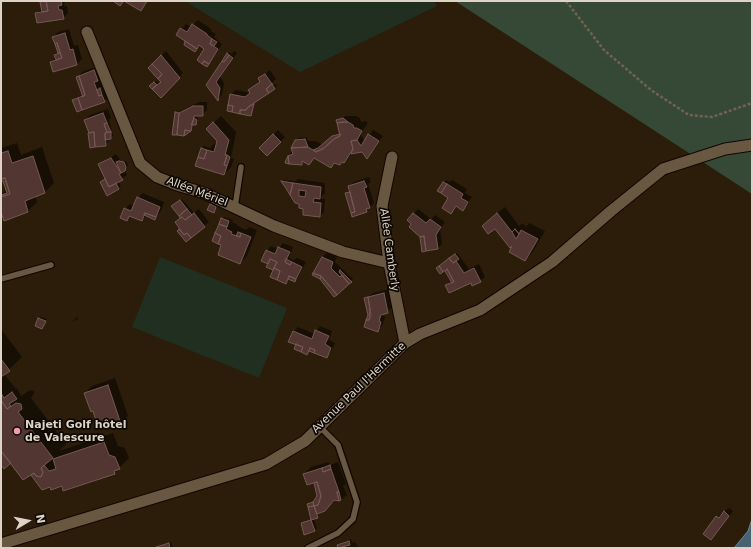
<!DOCTYPE html>
<meta charset="utf-8">
<style>
body{margin:0}
#map{position:relative;width:753px;height:549px;overflow:hidden;background:#2b1d09;font-family:"DejaVu Sans",sans-serif}
canvas{display:block}
.frame{position:absolute;inset:0;border:2px solid #ddd3c7;pointer-events:none}
.north{position:absolute;left:8px;top:501px;width:40px;height:40px;-webkit-text-stroke:3px #0e0803;paint-order:stroke;rotate:80deg;font-size:11px;font-weight:700;line-height:16px;text-align:center;color:#ddd3c7}
.north::after{content:'';display:block;margin:auto;width:14px;height:18px;background:#ddd3c7;clip-path:polygon(50% 0,100% 100%,50% 72%,0 100%)}
</style>
<div id="map">
<canvas width="753" height="549"></canvas>
<div class="frame"></div>
<div class="north">N</div>
</div>
<script>
const c = document.querySelector('canvas').getContext('2d');
c.lineJoin = 'round';
function paint(path, color) { c.fillStyle = color; c.fill(path, 'evenodd'); }
const shape = rows => new Path2D(rows.map(r => 'M' + r).join(''));
function trace(path, color, width, dash) { c.strokeStyle = color; c.lineWidth = width; c.lineCap = dash ? 'butt' : 'round'; c.setLineDash(dash || []); c.stroke(path); }
function write(font, color, halo, rows, align = 'center') {
  c.font = font + ' "DejaVu Sans",sans-serif'; c.lineWidth = 3.5; c.setLineDash([]); c.textBaseline = 'middle'; c.strokeStyle = halo; c.fillStyle = color; for (const [text, x, y, turn = 0] of rows) {
    c.save(); c.translate(x, y); c.rotate((+turn || 0) * Math.PI / 180); c.textAlign = isNaN(turn) ? turn : align; if (halo) c.strokeText(text, 0, 0); c.fillText(text, 0, 0); c.restore();
  }
}
const green = shape([
 [185,1,434,1,437,6,300,72],
 [160,257,287,308,259,378,132,327]
]);
const forest = shape([
 [455,1,752,1,752,194]
]);
const water = shape([
 [752,519,752,548,734,548,748,531,752,519]
]);
const shadow = shape([
 [42,1,65,1,64,6,67,6,68,13,63,18,36,14,42,9],
 [198,20,211,29,211,31,216,34,214,37,222,44,211,61,205,48,200,45,197,49,177,35,186,24,191,27],
 [69,29,74,46,78,45,82,59,77,64,54,71,51,63,59,52,56,44,58,42,53,37,58,32],
 [166,51,183,73,161,97,150,86,156,81,159,84,162,82,149,68],
 [234,51,237,53,220,77,224,83,222,95,218,99,207,85,227,54,229,52,232,54],
 [99,66,102,75,99,78,104,92,107,91,109,97,104,101,74,101,83,95,77,77,84,71],
 [270,70,276,79,271,84,271,87,275,84,277,86,255,101,250,115,231,94,236,90,251,93,249,90,261,81,259,78],
 [199,102,207,102,207,110,202,115,197,115,198,122,190,130,176,113],
 [108,109,111,118,109,120,113,136,105,145,89,133,85,120,90,115],
 [221,116,236,132,231,158,234,159,231,167,224,174,202,148,204,146,210,148,215,143,218,144,218,141,207,129],
 [345,116,356,116,360,118,361,122,365,121,368,123,360,134,365,141,373,130,383,136,367,158,362,151,353,152,344,162,335,162,331,166,316,157,309,164,304,161,302,163,289,156,298,138,307,137,308,141,315,141,323,145,335,134,341,133,337,120],
 [278,130,285,137,267,155,260,148],
 [17,143,21,155,42,147,54,183,45,192,35,196,37,202,28,211,5,219,1,208,1,194,7,190,4,179,1,180,1,148],
 [116,154,121,161,126,161,128,165,125,171,127,175,118,181,121,187,107,195,103,180,106,178,99,165],
 [369,177,371,182,368,184,374,203,366,211,346,194,351,191,349,186,354,182],
 [298,179,325,183,325,193,320,198,325,199,324,212,320,216,304,208,282,181,284,180,296,181],
 [446,180,450,182,452,180,467,189,465,193,472,197,463,210,457,206,451,213,450,197,439,191],
 [142,193,164,202,161,211,155,218,147,215,142,220,131,216,127,219,125,209,130,204,134,206],
 [182,199,194,213,199,209,209,222,186,241,178,231,180,228,176,222,181,217,174,204],
 [213,203,217,205,214,212,211,205],
 [505,207,519,226,523,223,526,227,529,223,545,231,532,253,525,260,515,243,495,227,490,219],
 [418,209,431,219,435,215,445,222,440,229,442,244,438,248,421,236,408,220],
 [224,217,233,220,232,222,238,225,238,226,246,230,249,227,257,230,247,256,240,263,222,244,222,219],
 [283,243,293,247,289,258,294,260,297,258,306,262,297,279,295,281,289,279,285,283,274,269,268,266,269,263,267,251,271,246,278,249],
 [327,253,337,257,335,262,353,279,335,295,322,257],
 [457,253,469,269,479,264,485,277,480,281,446,286,454,280,445,262],
 [389,289,393,307,384,313,383,316,385,317,382,326,377,331,367,320,370,317,371,312,369,315,365,299,373,293],
 [41,317,47,319,42,328,39,319],
 [77,317,78,318,77,320,73,321],
 [320,326,332,331,329,340,335,343,331,352,327,357,310,351,307,353,298,344,290,342,294,331,298,327,315,334],
 [1,329,22,357,4,374,16,389,17,388,21,396,30,390,34,391,34,394,31,398,66,444,59,451,113,433,118,446,125,448,129,458,114,473,50,486,36,472,11,462,1,470],
 [115,378,128,416,121,423,112,418,85,393,92,386],
 [329,462,330,465,338,462,346,484,343,486,347,495,340,501,335,499,325,510,319,513,318,516,316,509,314,510,313,518,317,528,315,530,302,524,312,519,308,504,317,499,318,496,315,483,317,481,304,474,311,467],
 [729,508,733,511,715,534,705,534,717,517],
 [351,539,352,543,355,542,359,548,336,548,341,543],
 [171,542,173,548,152,548]
]);
const building = shape([
 [44,1,61,1,62,5,58,6,59,10,62,10,64,19,37,23,35,13,48,11,46,1,44,1],
 [46,1,48,11,42,12,40,2,46,1],
 [113,1,121,1,123,2,120,6,113,1],
 [124,1,147,1,141,11,124,1],
 [192,24,207,34,207,35,212,39,210,44,218,49,209,64,204,61,202,64,197,60,204,49,199,45,197,49,176,35,180,28,187,32,192,24],
 [65,33,70,50,73,49,77,65,53,72,50,62,62,58,57,43,55,44,52,37,65,33],
 [212,39,217,42,214,46,210,44,212,39],
 [185,41,197,49,195,52,184,45,185,41],
 [57,43,60,53,58,53,55,44,57,43],
 [60,53,62,58,56,60,54,55,60,53],
 [227,53,229,55,224,62,222,61,227,53],
 [161,55,180,78,161,98,152,89,161,82,158,79,162,74,152,64,161,55],
 [229,55,233,58,216,82,220,88,218,101,206,85,222,61,224,62,229,55],
 [204,61,209,64,207,67,202,64,204,61],
 [152,64,162,74,158,79,148,68,152,64],
 [94,70,98,81,94,82,99,96,102,95,105,102,82,110,78,98,85,95,79,76,94,70],
 [265,74,272,84,266,89,269,93,248,107,246,110,240,110,240,114,232,112,233,106,228,105,230,94,245,97,250,93,248,90,260,82,258,78,265,74],
 [79,76,85,95,83,97,76,77,79,76],
 [154,82,157,85,152,89,149,86,154,82],
 [272,84,275,89,269,93,266,89,272,84],
 [100,88,102,95,99,96,97,90,100,88],
 [78,98,82,110,77,112,72,100,78,98],
 [254,104,251,116,240,114,240,110,246,110,248,107,254,104],
 [228,105,233,106,232,112,227,111,228,105],
 [193,106,203,106,203,116,194,116,191,131,185,130,184,136,177,135,179,113,193,106],
 [175,112,179,113,177,135,172,135,175,112],
 [103,113,107,123,104,124,107,132,105,133,106,146,95,147,94,132,89,133,84,120,103,113],
 [194,118,197,120,196,125,191,125,194,118],
 [343,118,348,122,337,123,336,120,343,118],
 [213,122,229,140,225,155,227,155,224,165,227,166,224,175,195,166,198,157,204,159,207,150,214,152,217,141,206,129,213,122],
 [342,122,348,122,353,125,354,128,357,128,362,131,357,140,351,141,353,149,344,163,342,162,340,165,334,163,331,168,314,158,309,165,302,161,302,165,289,164,288,156,293,154,291,148,308,147,316,152,324,148,334,139,340,136,337,123,342,122],
 [107,123,111,132,107,132,104,124,107,123],
 [185,130,191,131,184,136,185,130],
 [94,132,95,147,90,148,88,133,94,132],
 [111,132,111,139,105,140,105,133,111,132],
 [273,134,281,142,267,156,259,148,273,134],
 [340,134,340,136,334,139,324,148,316,152,313,150,318,148,332,136,340,134],
 [368,134,379,141,367,159,362,152,351,154,353,149,351,141,357,140,361,146,368,134],
 [305,139,308,147,291,148,295,140,305,139],
 [201,148,207,150,204,159,198,157,201,148],
 [8,151,12,163,33,156,45,193,25,201,28,212,4,221,1,212,1,197,10,194,5,178,1,179,1,153,8,151],
 [227,155,230,157,227,166,224,165,227,155],
 [288,156,289,164,285,163,286,160,288,156],
 [111,158,121,173,119,174,123,180,109,187,98,164,111,158],
 [119,161,124,162,126,167,125,171,121,173,116,162,119,161],
 [5,178,10,194,1,197,1,195,7,193,3,181,1,181,1,179,5,178],
 [105,179,109,187,116,183,119,189,107,196,100,182,105,179],
 [281,181,293,183,290,195,287,190,281,181],
 [364,181,367,187,364,188,370,208,366,209,367,212,352,217,351,213,355,212,348,186,364,181],
 [443,182,447,184,441,193,437,191,443,182],
 [293,183,321,187,320,199,314,198,313,202,321,203,320,217,303,215,303,209,299,208,299,204,295,203,290,195,293,183],
 [299,190,306,191,305,197,299,196,299,190],
 [447,184,463,194,461,198,468,202,463,211,456,206,451,214,442,208,448,198,441,193,447,184],
 [350,192,355,212,351,213,345,193,350,192],
 [137,197,160,207,156,217,145,213,142,221,129,216,127,221,120,218,124,208,131,211,137,197],
 [180,200,187,209,179,216,171,206,180,200],
 [210,204,216,207,214,213,207,210,210,204],
 [187,209,192,215,185,220,182,217,180,218,179,216,187,209],
 [145,213,156,217,155,220,144,215,145,213],
 [194,213,205,227,191,238,187,233,184,235,175,222,182,217,185,220,194,213],
 [413,213,426,223,430,219,441,227,436,235,438,249,426,251,424,236,420,237,409,227,411,224,407,220,413,213],
 [497,213,512,232,515,229,519,234,521,230,538,239,525,261,509,252,512,246,510,248,495,229,488,234,482,226,497,213],
 [221,218,229,221,227,227,219,224,221,218],
 [219,224,227,227,226,229,232,232,231,234,240,237,241,233,251,237,240,264,218,255,221,245,218,244,221,236,215,233,219,224],
 [179,229,184,235,187,233,191,238,186,242,177,231,179,229],
 [515,229,519,234,516,239,512,232,515,229],
 [238,232,241,233,240,237,236,236,238,232],
 [215,233,221,236,218,244,212,241,215,233],
 [424,236,426,251,422,252,420,237,424,236],
 [278,247,290,252,285,262,290,265,292,262,302,267,296,279,289,276,286,284,277,280,280,271,274,268,277,262,270,259,268,264,261,261,266,250,275,254,278,247],
 [455,254,459,259,453,263,449,258,455,254],
 [322,257,333,262,331,268,340,277,342,275,349,284,337,295,321,276,313,273,322,257],
 [449,258,453,263,456,261,464,273,474,268,481,282,472,286,471,283,449,293,445,285,454,282,447,269,443,272,439,266,449,258],
 [270,259,277,262,273,270,266,267,270,259],
 [286,259,292,262,290,265,285,262,286,259],
 [439,266,443,272,440,274,436,268,439,266],
 [274,268,280,271,277,280,270,277,274,268],
 [447,269,451,276,454,282,452,283,445,271,447,269],
 [340,270,352,282,349,284,339,272,340,270],
 [313,273,321,276,320,279,312,275,313,273],
 [289,276,296,279,295,282,288,279,289,276],
 [321,276,337,295,334,297,320,279,321,276],
 [384,293,388,313,381,315,379,321,381,322,378,332,364,327,366,320,369,320,371,316,368,297,384,293],
 [368,297,370,310,369,320,366,320,368,315,364,298,368,297],
 [38,318,46,321,42,329,35,326,38,318],
 [315,330,329,336,325,344,331,348,327,358,314,353,315,350,310,348,307,355,301,352,303,347,288,342,293,331,312,339,315,330],
 [296,344,303,347,301,352,294,349,296,344],
 [310,348,315,350,314,353,309,351,310,348],
 [1,359,10,371,1,377,1,359],
 [108,385,121,424,114,426,112,419,97,424,93,411,91,412,84,393,108,385],
 [12,392,17,399,9,404,11,406,7,409,1,400,1,393,4,398,12,392],
 [1,400,7,409,16,403,21,404,22,409,18,412,53,458,41,468,43,472,41,477,36,476,34,473,23,480,1,451,1,400],
 [104,442,109,455,115,457,120,469,114,471,115,474,63,491,62,486,51,490,50,487,42,490,31,475,34,473,36,476,41,477,43,472,41,468,44,465,49,471,56,469,53,459,104,442],
 [1,451,11,463,4,469,1,465,1,451],
 [330,465,331,469,323,472,322,468,330,465],
 [322,468,323,472,331,469,339,492,337,492,339,501,334,500,325,511,317,514,314,506,318,505,321,496,317,482,307,485,303,474,322,468],
 [317,482,321,496,318,505,314,506,313,502,317,496,314,483,317,482],
 [337,492,339,492,341,500,339,501,337,492],
 [313,502,314,506,308,507,307,504,313,502],
 [314,506,318,518,311,520,308,507,314,506],
 [724,511,729,516,711,540,703,534,716,516,719,518,724,511],
 [311,520,315,531,304,535,301,523,311,520],
 [349,541,350,545,338,548,337,545,349,541],
 [169,543,170,548,156,548,156,547,169,543]
]);
const path = shape([
 [566,1,604,50,651,90,689,115,712,117,752,103]
]);
const lane = shape([
 [235,207,241,167],
 [1,279,51,265],
 [308,548,338,533,353,519,357,502,338,445,319,426]
]);
const street = shape([
 [87,32,140,163,157,177,177,185,204,193,274,226,343,252,389,263],
 [392,157,382,206,389,263,405,343],
 [1,544,266,464,305,441,405,343,420,334,480,310,552,262,611,211,663,169,725,149,752,145]
]);
const markers = [
 [17,431,4,"#f29ab0"]
];
const streetNames = [
 ["Allée Mériel",197,192,21],
 ["Allée Camberly",389,250,82],
 ["Avenue Paul l'Hermitte",359,388,-44]
];
const poiNames = [
 ["Najeti Golf hôtel",25,425],
 ["de Valescure",25,438]
];
paint(green, '#202f20');
paint(forest, '#364936');
paint(water, '#476272');
trace(water, '#74848c', 1);
paint(shadow, '#0007');
paint(building, '#513631');
trace(building, '#755853', 1);
trace(lane, '#130600', 8);
trace(street, '#130600', 13);
trace(path, '#706352', 2.5, [3, 2]);
trace(lane, '#685842', 5.5);
trace(street, '#685842', 11);
for (const [x, y, r, color] of markers) { const dot = new Path2D(); dot.arc(x, y, r, 0, 2 * Math.PI); c.fillStyle = color; c.fill(dot); trace(dot, '#0e0803', 1.5); }
write('11px', '#ddd3c7', '#0e0803', streetNames);
write('bold 11px', '#ddd3c7', '#0e0803', poiNames, 'left');
</script>
